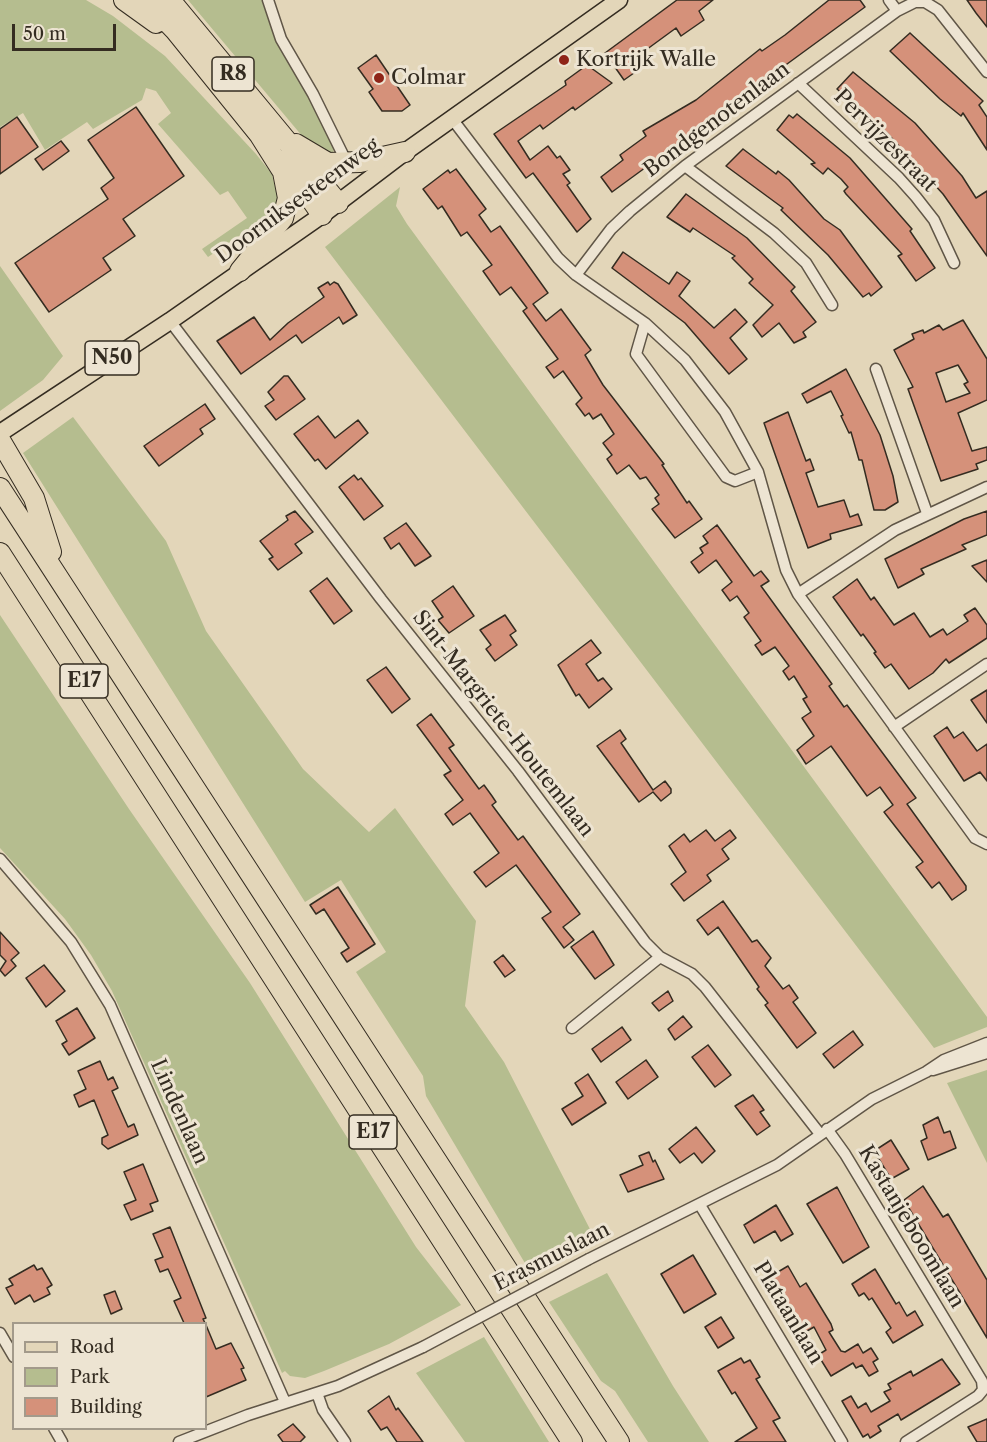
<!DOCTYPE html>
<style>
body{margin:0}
#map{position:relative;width:987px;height:1442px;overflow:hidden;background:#e3d6b9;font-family:"Libre Caslon Text",serif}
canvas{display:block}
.legend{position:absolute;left:12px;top:1322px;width:195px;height:108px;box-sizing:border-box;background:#ede4d2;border:2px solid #a39a8b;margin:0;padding:8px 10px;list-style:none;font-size:18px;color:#342c21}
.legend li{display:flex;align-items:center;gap:12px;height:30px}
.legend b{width:30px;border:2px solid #a39a8b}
.scale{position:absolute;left:12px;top:24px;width:104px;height:27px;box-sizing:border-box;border:3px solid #342c21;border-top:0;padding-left:8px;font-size:18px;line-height:21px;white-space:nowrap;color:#342c21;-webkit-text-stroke:4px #ede4d2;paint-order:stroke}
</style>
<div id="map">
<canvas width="987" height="1442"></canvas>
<ul class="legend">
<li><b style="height:8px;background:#e3d6b9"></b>Road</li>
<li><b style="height:16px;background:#b5bd8f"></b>Park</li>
<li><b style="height:16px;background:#d5917a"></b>Building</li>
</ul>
<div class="scale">50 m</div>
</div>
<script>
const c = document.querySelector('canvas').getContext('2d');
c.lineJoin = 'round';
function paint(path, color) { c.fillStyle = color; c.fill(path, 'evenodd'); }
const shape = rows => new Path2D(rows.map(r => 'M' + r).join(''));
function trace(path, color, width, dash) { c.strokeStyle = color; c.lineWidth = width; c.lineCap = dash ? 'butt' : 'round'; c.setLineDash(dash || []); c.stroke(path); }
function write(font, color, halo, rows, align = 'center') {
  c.font = font + ' "Libre Caslon Text",serif'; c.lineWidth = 6; c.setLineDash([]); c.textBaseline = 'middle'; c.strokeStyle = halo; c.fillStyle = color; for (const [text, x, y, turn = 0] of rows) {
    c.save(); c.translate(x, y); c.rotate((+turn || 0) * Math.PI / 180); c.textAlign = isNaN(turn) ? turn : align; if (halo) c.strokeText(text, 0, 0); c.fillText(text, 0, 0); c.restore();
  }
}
const green = shape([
 [0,0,86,0,113,16,165,56,256,154,272,174,278,200,276,209,269,216,208,257,202,249,247,218,228,191,220,195,158,124,171,113,156,91,146,88,142,100,93,129,87,122,45,150,23,113,0,127],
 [188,0,264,0,334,149,333,153,308,143],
 [400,187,396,206,407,224,987,1017,987,1027,934,1048,325,247],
 [0,266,63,356,43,380,0,411],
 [73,417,166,541,206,631,303,769,369,832,395,808,476,921,465,1006,504,1062,593,1235,529,1270,426,1096,423,1076,356,972,386,952,341,880,305,902,23,453],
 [0,615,129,809,250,983,416,1247,461,1305,389,1344,324,1371,305,1378,290,1376,285,1371,282,1373,112,991,91,955,65,919,0,848],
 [987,1070,987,1163,947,1083],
 [607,1273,673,1386,709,1442,648,1442,615,1391,601,1381,549,1302],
 [484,1337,549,1442,465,1442,416,1373]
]);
const building = shape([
 [677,0,713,0,699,11,704,20,681,36,676,28,635,58,641,68,624,80,605,53,677,0],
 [829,0,860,0,865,7,612,192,601,177,623,160,620,155,646,136,643,131,696,100,760,49,762,51,785,35,829,0],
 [967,0,987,0,987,27,976,13,967,0],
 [910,33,983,101,979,105,987,117,987,150,963,113,961,116,940,99,890,51,910,33],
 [376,55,410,105,402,111,382,111,369,92,373,89,358,68,376,55],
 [587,65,612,83,575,110,573,107,543,129,540,125,518,141,530,160,548,146,557,158,560,156,570,170,563,174,570,183,567,185,591,219,577,232,533,173,526,178,494,134,566,85,565,81,587,65],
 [853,72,915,123,962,176,976,198,987,191,987,256,943,194,888,134,837,89,853,72],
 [136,107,184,176,123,219,135,236,103,258,111,270,49,312,15,263,108,199,101,188,114,178,88,140,136,107],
 [797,114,850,158,912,229,910,231,935,268,916,281,898,256,902,254,846,194,844,191,848,187,841,179,828,168,823,174,811,164,815,163,777,130,789,115,793,118,797,114],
 [17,117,38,147,0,174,0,129,17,117],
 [61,141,69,151,43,170,35,159,61,141],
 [743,149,776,174,778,171,789,180,824,219,840,230,882,287,871,296,869,293,863,297,828,255,781,210,783,208,726,166,743,149],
 [456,169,486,209,479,215,491,232,500,226,548,293,533,304,546,321,561,309,591,350,585,355,603,385,664,464,662,465,687,503,689,501,702,519,675,538,652,509,659,504,655,498,659,495,646,477,640,479,629,465,617,474,607,459,612,455,603,443,614,434,601,414,593,419,589,413,585,416,576,404,582,398,563,371,554,378,546,367,558,359,523,311,527,308,511,287,500,295,483,271,492,265,467,232,461,236,442,206,438,209,423,189,448,170,450,173,456,169],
 [686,194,747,238,795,287,791,291,816,322,803,332,806,337,794,343,779,323,762,337,753,325,773,305,749,283,753,279,732,258,735,256,693,228,690,232,667,217,686,194],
 [623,252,669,284,677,272,690,281,679,296,714,328,735,309,747,322,730,338,747,359,729,374,685,323,612,268,623,252],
 [328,282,330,285,334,282,338,284,357,315,343,324,339,317,302,343,296,335,241,374,217,341,254,317,270,340,288,323,324,297,318,288,328,282],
 [963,320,987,359,987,400,958,413,972,451,987,447,987,460,976,464,978,469,941,481,908,389,913,387,894,350,914,339,912,334,923,330,924,333,939,325,943,330,963,320],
 [958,365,968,382,964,384,970,393,946,402,936,373,958,365],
 [846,369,880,435,893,476,898,502,885,510,874,510,862,460,859,460,851,432,849,433,841,416,843,415,831,391,807,403,802,394,846,369],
 [284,376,288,376,305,399,276,420,265,406,274,400,268,392,284,376],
 [205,404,215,419,200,429,203,434,159,466,144,446,205,404],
 [788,412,806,461,810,459,814,470,806,473,818,507,844,500,850,517,858,514,862,525,830,534,831,539,808,548,764,423,788,412],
 [318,416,335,438,358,420,368,433,326,469,318,459,315,461,294,434,318,416],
 [354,475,358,480,361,478,383,506,364,520,339,487,354,475],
 [295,511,313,532,295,544,302,553,278,570,269,559,273,557,260,541,288,520,286,516,295,511],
 [987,511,987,535,962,545,966,549,921,569,924,574,898,588,885,559,964,519,987,511],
 [406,523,431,556,415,566,399,543,391,549,384,538,406,523],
 [717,525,754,576,761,571,769,581,761,586,832,684,829,686,844,707,847,705,916,798,907,804,966,886,966,890,952,900,939,882,932,888,916,867,923,862,884,812,893,805,880,787,867,796,831,746,806,764,797,750,814,736,802,718,811,712,803,699,807,697,794,676,789,680,783,671,789,666,775,647,762,655,755,645,761,641,744,617,749,613,737,596,730,601,722,590,732,582,716,560,699,573,691,562,703,553,700,548,708,543,703,536,717,525],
 [987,560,987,582,972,566,987,560],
 [327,578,352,611,334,624,310,591,327,578],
 [857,579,871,600,874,597,894,625,914,613,930,637,943,629,947,635,968,621,964,615,975,608,987,625,987,638,949,663,946,659,933,673,909,689,891,664,885,668,874,653,876,652,863,634,861,636,833,597,857,579],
 [453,586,474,616,449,633,438,620,443,617,432,601,453,586],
 [505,615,516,631,510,635,517,645,495,661,486,649,491,645,480,630,505,615],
 [591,640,601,653,586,664,598,681,603,678,612,689,589,708,579,694,576,696,558,665,591,640],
 [386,667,410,699,392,713,367,680,386,667],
 [987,690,987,723,971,700,987,690],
 [431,714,454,745,449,748,479,789,484,785,492,796,496,802,492,805,518,840,523,836,580,914,563,927,574,940,564,948,542,918,551,912,516,865,486,887,474,872,499,853,470,813,453,825,445,814,463,800,444,775,451,771,417,725,431,714],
 [947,727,954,738,963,732,977,751,987,744,987,781,980,772,964,781,934,736,947,727],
 [620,730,626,739,621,743,653,790,665,781,671,789,671,793,661,801,653,792,639,802,597,746,620,730],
 [706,830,715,841,730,830,736,838,722,849,729,859,707,875,711,881,684,901,671,884,686,872,669,846,684,834,690,842,706,830],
 [338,887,375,944,347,962,341,953,349,948,324,909,316,914,310,905,338,887],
 [723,901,752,942,757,940,771,958,765,966,783,989,789,985,798,998,793,1002,816,1033,797,1048,765,1005,768,1003,757,989,759,987,718,927,708,935,697,920,723,901],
 [593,931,614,965,595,979,571,947,593,931],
 [0,932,19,953,11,960,16,966,5,976,0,970,6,961,0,955,0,932],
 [503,955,515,970,505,977,494,962,503,955],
 [44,965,65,991,46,1007,26,978,44,965],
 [668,991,673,1001,659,1011,652,1003,668,991],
 [77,1008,95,1038,69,1055,62,1044,67,1041,56,1021,77,1008],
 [683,1016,692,1027,675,1040,668,1029,683,1016],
 [622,1027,631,1040,601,1062,592,1049,622,1027],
 [853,1031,863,1045,834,1068,823,1054,853,1031],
 [708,1045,731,1075,715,1087,692,1057,708,1045],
 [646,1060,658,1077,628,1099,616,1082,646,1060],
 [100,1061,108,1080,113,1077,118,1088,112,1091,128,1127,134,1124,138,1135,108,1149,102,1144,102,1138,108,1135,94,1100,79,1107,74,1095,86,1089,78,1071,100,1061],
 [588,1074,606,1103,572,1125,562,1109,583,1096,575,1083,588,1074],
 [753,1095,764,1110,760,1112,770,1126,757,1135,735,1106,753,1095],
 [938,1117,944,1133,950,1131,956,1148,928,1160,921,1141,927,1138,923,1125,938,1117],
 [696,1127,715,1151,702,1163,694,1153,680,1163,669,1149,696,1127],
 [891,1140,909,1169,891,1179,874,1151,891,1140],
 [649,1152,653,1162,655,1160,664,1179,628,1192,620,1175,643,1165,639,1156,649,1152],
 [143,1164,158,1201,150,1204,153,1211,131,1220,124,1205,136,1200,124,1172,143,1164],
 [923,1186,943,1217,948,1214,987,1280,987,1338,904,1200,923,1186],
 [837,1187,869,1247,843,1263,807,1204,837,1187],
 [776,1205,793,1234,781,1241,775,1231,754,1243,744,1225,776,1205],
 [170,1227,206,1318,203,1319,205,1323,184,1323,174,1301,181,1298,168,1269,160,1272,155,1260,163,1257,153,1234,170,1227],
 [693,1255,716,1294,684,1313,661,1274,693,1255],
 [34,1265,37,1270,42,1268,52,1285,47,1288,50,1294,34,1302,30,1295,15,1304,6,1288,13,1285,9,1279,34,1265],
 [788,1266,800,1287,806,1283,831,1324,833,1330,829,1332,841,1351,845,1352,858,1344,863,1353,871,1348,878,1359,873,1362,878,1371,869,1376,862,1365,856,1368,853,1363,831,1376,818,1355,826,1350,814,1327,800,1335,766,1279,788,1266],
 [875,1269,896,1304,899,1302,907,1316,915,1311,923,1325,893,1343,886,1332,891,1328,872,1298,869,1300,864,1293,859,1296,852,1284,875,1269],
 [115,1291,122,1309,111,1314,104,1295,115,1291],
 [721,1317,734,1338,718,1348,705,1327,721,1317],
 [206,1325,216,1349,231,1343,244,1368,241,1369,246,1380,206,1397,206,1325],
 [741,1358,744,1363,750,1360,760,1377,756,1379,780,1418,773,1421,786,1442,735,1442,757,1428,735,1392,732,1394,718,1371,741,1358],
 [942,1359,960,1384,901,1420,898,1414,878,1426,881,1431,870,1438,868,1434,863,1437,842,1401,851,1396,858,1408,866,1403,871,1412,890,1401,884,1392,891,1389,888,1384,911,1371,913,1376,942,1359],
 [389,1396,396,1410,398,1408,423,1442,397,1442,387,1427,381,1430,368,1411,389,1396],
 [987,1419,987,1442,977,1442,968,1427,987,1419],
 [293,1424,305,1437,300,1442,283,1442,278,1435,293,1424]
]);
const street = shape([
 [268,0,281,39,313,94,347,163],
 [889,0,897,11,915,2,925,2,938,10,987,72],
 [798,83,899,178,916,197,934,220,954,263],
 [453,120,558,258,576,275,645,323,685,360,725,412,758,472,786,570,798,594,975,838,987,844],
 [685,166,774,233,806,263,832,305],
 [576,275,611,229,630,211,685,166,897,11],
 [170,321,381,599,518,771,645,942,660,957,692,974,705,987,820,1134],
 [645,323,636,354,726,477,735,481,758,472],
 [876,369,927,513],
 [798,594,895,530,987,487],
 [894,727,987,664],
 [0,859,71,942,110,1005,285,1402],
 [572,1028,660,957],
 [933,1070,987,1053],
 [827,1129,845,1154,982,1381,983,1390,978,1396,906,1442],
 [700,1205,842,1442],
 [589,1259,777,1165,872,1099,926,1072,944,1060,987,1043],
 [0,1333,14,1357],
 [317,1393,323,1410,345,1442],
 [54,1428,62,1442],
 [179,1442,248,1415,338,1386,423,1347]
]);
const primary = shape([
 [0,433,170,321,322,215,405,152,619,0]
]);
const highway = shape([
 [124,0,156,23],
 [146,0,175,30,259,134,283,172,288,198,283,218,240,271],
 [170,0,338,203],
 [296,144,328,163,360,162,405,152],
 [284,160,322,215],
 [0,440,34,498,51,552],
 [0,488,619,1442],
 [0,553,572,1442]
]);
const streetBridge = shape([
 [423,1347,589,1259]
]);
const markers = [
 [564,60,6,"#8f2418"],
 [379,78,6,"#8f2418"]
];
const shields = [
 [233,74,42],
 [112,358,54],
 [84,681,48],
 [373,1132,48]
];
const shieldNames = [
 ["R8",233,74],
 ["N50",112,358],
 ["E17",84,681],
 ["E17",373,1132]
];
const poiNames = [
 ["Kortrijk Walle",576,60],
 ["Colmar",391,78]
];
const streetNames = [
 ["Bondgenotenlaan",717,120,-37],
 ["Pervijzestraat",885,141,45],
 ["Doorniksesteenweg",298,201,-36],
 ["Sint-Margriete-Houtemlaan",503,724,52],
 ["Lindenlaan",179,1112,66],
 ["Kastanjeboomlaan",911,1227,59],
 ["Erasmuslaan",552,1257,-27],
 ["Plataanlaan",788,1313,59]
];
paint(green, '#b5bd8f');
paint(building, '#d5917a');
trace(building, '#342c21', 1.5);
trace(street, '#605647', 13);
trace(primary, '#342c21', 19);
trace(highway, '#342c21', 22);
trace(street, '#ede4d2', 10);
trace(primary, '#e3d6b9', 16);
trace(highway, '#e3d6b9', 20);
trace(streetBridge, '#605647', 13, []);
trace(streetBridge, '#ede4d2', 10);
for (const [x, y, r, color] of markers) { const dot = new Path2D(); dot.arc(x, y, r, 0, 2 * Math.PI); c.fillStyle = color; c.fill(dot); trace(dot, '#ede4d2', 2); }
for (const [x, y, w] of shields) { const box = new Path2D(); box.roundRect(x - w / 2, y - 17, w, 34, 4.5); c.fillStyle = '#ede4d2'; c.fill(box); trace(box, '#342c21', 1.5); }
write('bold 20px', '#342c21', null, shieldNames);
write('21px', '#342c21', '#ede4d2', poiNames, 'left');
write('21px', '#342c21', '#ede4d2', streetNames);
</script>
